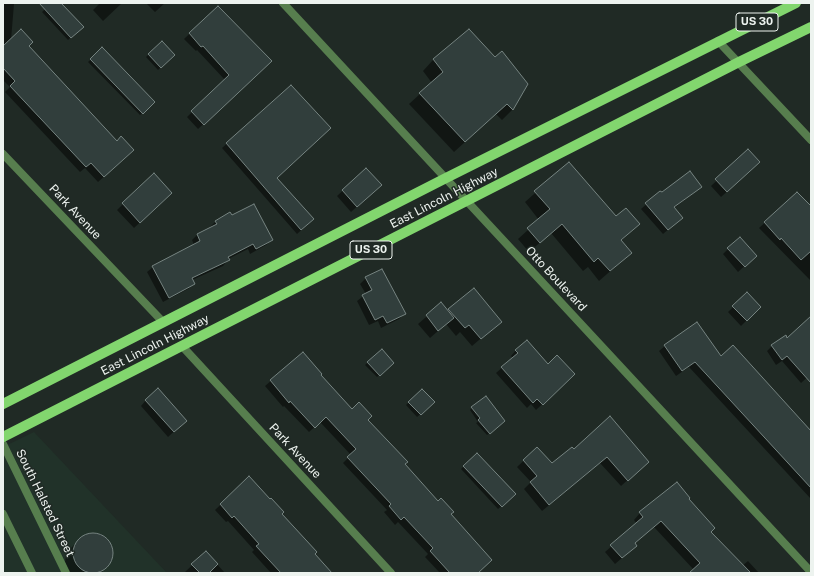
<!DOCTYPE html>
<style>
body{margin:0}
#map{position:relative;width:814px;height:576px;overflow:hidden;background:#202a25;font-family:"Public Sans",sans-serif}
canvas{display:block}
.frame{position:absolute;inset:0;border:4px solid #edf3ef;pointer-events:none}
</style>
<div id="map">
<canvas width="814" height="576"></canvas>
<div class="frame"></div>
</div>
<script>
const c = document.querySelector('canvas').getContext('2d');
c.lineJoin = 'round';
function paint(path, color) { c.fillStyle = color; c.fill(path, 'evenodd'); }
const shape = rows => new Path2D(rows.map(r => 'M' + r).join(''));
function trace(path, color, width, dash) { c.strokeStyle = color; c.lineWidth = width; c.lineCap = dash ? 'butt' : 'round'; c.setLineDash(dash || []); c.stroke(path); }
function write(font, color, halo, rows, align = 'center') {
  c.font = font + ' "Public Sans",sans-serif'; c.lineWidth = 3; c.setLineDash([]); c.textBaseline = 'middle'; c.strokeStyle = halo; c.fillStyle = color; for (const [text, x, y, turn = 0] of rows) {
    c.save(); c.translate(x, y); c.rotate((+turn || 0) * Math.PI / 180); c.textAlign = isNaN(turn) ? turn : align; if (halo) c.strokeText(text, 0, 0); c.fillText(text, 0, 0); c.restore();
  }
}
const built = shape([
 [34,432,167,573,3,573,3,447]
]);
const shadow = shape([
 [3,3,8,4,14,4,11,40,127,156,98,182,85,168,80,172,5,92,10,87,3,80],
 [51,3,60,3,82,27,68,40,42,12],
 [100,3,122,3,103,21,93,10],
 [146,3,165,3,155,12],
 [218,7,266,66,198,129,187,117,225,80,197,50,196,51,184,39],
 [469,30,513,109,502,120,496,114,454,152,409,104,432,83,423,71,433,60],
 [162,42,174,55,158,70,146,57],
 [102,49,154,102,140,115,88,62],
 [290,86,276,178,309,223,297,234,222,148],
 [748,151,753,168,721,197,711,186],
 [569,163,616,218,639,224,621,241,631,253,599,281,588,267,583,271,551,233,529,252,518,239,539,220,525,202],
 [366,169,375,190,351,212,337,196],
 [154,174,166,198,134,228,117,210],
 [696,191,674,208,677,222,663,234,641,209,660,192],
 [797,193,811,208,811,281,759,228],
 [215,222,272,240,266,245,250,254,248,249,228,259,228,260,223,266,192,280,193,284,188,289,163,302,147,272,153,267,194,245,192,240,197,235,210,228,210,227],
 [728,249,750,261,738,272,723,254],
 [366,278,404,314,399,319,381,328,378,321,369,325,357,301,366,294,360,284],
 [747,294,760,307,741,326,728,312],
 [441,304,447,311,449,309,500,322,472,346,460,332,456,336,446,324,430,338,418,324],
 [811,317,811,374,801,383,782,361,776,365,767,351,772,346,787,339],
 [665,346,721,358,811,432,811,499,689,367,676,376,659,351],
 [382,350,393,363,377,377,365,365],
 [516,350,548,366,574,374,536,410,531,404,527,408,496,373,513,358,511,356],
 [303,353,320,375,352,410,366,420,404,465,450,514,477,573,440,573,425,557,428,554,398,522,395,525,384,512,387,510,343,463,351,455,320,422,309,432,284,406,283,407,265,386],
 [422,390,434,402,417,417,406,405],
 [146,400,180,426,168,437,141,406],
 [472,408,504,421,487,435,476,423,478,422,470,410],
 [610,418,641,468,621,486,600,463,542,511,524,489,531,482,517,467,537,448,552,465,574,451],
 [477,454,515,494,498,509,461,469],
 [249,478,314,554,331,573,271,573,252,552,254,550,228,521,226,522,215,510],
 [688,499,710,532,742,566,748,561,759,573,691,573,694,570,654,527,634,543,636,546,615,564,605,552,637,524,634,520,640,513],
 [94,533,101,534,106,538,113,549,113,555,111,561,101,573,69,573,65,562,66,556,69,550,82,537,88,534],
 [206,552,225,573,186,573,185,572]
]);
const building = shape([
 [39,3,61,3,84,27,71,38,39,3],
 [218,6,272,61,204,125,191,111,229,75,203,46,201,47,189,33,218,6],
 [21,29,33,42,29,46,117,141,121,136,134,150,104,177,91,163,86,167,10,86,15,81,3,68,3,46,21,29],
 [469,29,495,57,502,51,528,84,513,110,507,104,465,142,419,93,443,72,433,59,469,29],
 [162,41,175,55,161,68,148,54,162,41],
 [102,47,155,102,143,114,90,59,102,47],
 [291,85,331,128,277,178,314,219,301,230,226,143,291,85],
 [748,149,760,162,727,192,715,179,748,149],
 [569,162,616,216,626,208,640,224,621,240,632,253,610,271,598,258,594,262,562,224,540,243,527,228,550,209,534,191,569,162],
 [366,168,382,185,357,207,342,190,366,168],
 [690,171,702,187,674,207,683,218,668,230,645,203,660,191,662,192,690,171],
 [154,173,172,193,140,223,122,203,154,173],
 [797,192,811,206,811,251,801,260,781,238,780,240,764,222,797,192],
 [254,204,273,240,256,249,253,244,228,257,230,260,192,278,195,284,169,298,152,266,200,241,197,234,217,224,215,221,230,212,232,215,254,204],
 [740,237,757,256,745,267,727,248,740,237],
 [382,269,406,314,387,323,383,316,375,320,362,295,372,290,365,277,382,269],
 [474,288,502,322,481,339,469,325,465,328,448,309,474,288],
 [747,292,761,307,747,321,732,306,747,292],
 [441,302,454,318,438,331,426,315,441,302],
 [811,316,811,383,787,356,782,360,771,345,786,335,787,338,811,316],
 [697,322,721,356,733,345,811,431,811,488,695,362,682,371,664,345,697,322],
 [527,340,548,364,557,355,575,374,543,405,537,399,533,403,501,367,518,353,515,350,527,340],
 [382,349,394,363,380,376,367,362,382,349],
 [303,352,322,374,321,375,352,409,359,402,372,416,368,420,408,462,405,464,438,501,441,498,454,512,451,514,492,560,478,573,450,573,430,551,433,548,404,517,401,520,389,506,391,504,347,457,356,449,326,417,315,428,290,401,289,403,270,380,303,352],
 [158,388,187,421,174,432,145,400,158,388],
 [422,389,435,402,421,415,408,402,422,389],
 [486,396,505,421,490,434,478,420,480,418,471,407,486,396],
 [610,416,649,462,628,481,607,457,549,505,530,482,537,476,523,460,537,447,552,463,572,447,574,449,610,416],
 [477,453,516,494,502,507,463,466,477,453],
 [249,476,270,499,271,498,284,512,282,514,317,552,315,554,332,573,281,573,256,546,259,544,234,516,232,518,220,504,249,476],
 [677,482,690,498,689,499,715,528,711,532,751,573,689,573,700,563,661,521,635,543,637,546,622,558,610,545,643,517,639,512,677,482],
 '73 553a20 20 0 1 1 40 0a20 20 0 1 1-40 0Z',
 [206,551,218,564,209,573,200,573,191,564,206,551]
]);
const minor = shape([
 [283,3,811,572],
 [718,41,811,140],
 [3,154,163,322],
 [182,346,391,573]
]);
const tertiary = shape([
 [3,444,66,573],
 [3,514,32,573]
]);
const primary = shape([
 [3,404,446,178,796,3],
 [3,437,739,62,811,27]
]);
const shields = [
 [757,22,42],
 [371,250,42]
];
const shieldNames = [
 ["US 30",757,22],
 ["US 30",371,250]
];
const streetNames = [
 ["East Lincoln Highway",444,198,-27],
 ["Park Avenue",75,212,47],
 ["Otto Boulevard",556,279,47],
 ["East Lincoln Highway",155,345,-27],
 ["Park Avenue",295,451,47],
 ["South Halsted Street",45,503,64]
];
paint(built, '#213229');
paint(shadow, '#0007');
paint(building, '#313e3c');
trace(building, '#768481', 1);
trace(minor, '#577e4e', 8);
trace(tertiary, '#577e4e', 8);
trace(primary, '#82d66e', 10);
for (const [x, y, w] of shields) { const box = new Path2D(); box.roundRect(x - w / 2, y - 9, w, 18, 3); c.fillStyle = '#202a25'; c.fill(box); trace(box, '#edf3ef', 1); }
write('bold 11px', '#edf3ef', null, shieldNames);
write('12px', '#edf3ef', '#202a25', streetNames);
</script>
